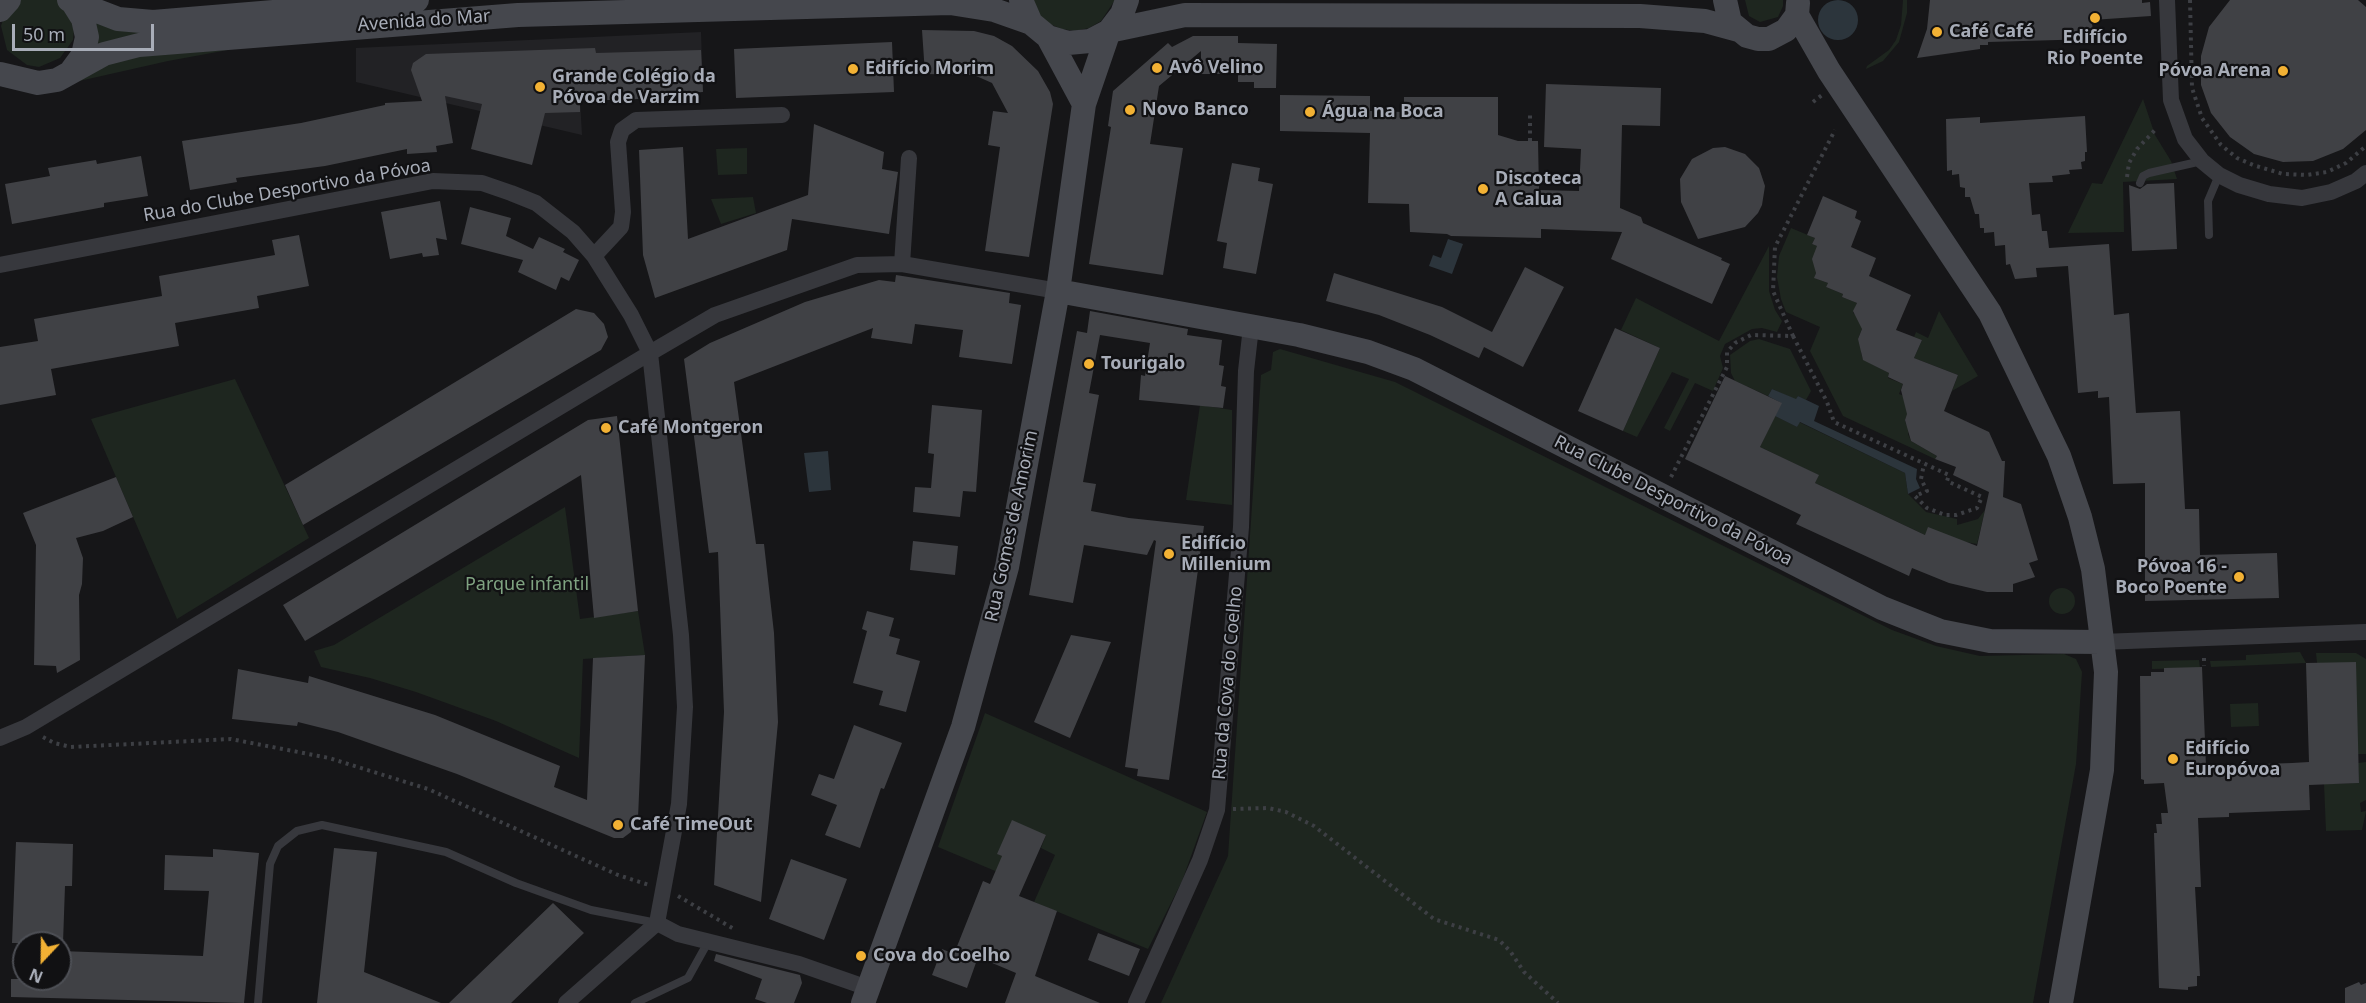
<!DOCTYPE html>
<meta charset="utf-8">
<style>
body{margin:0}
#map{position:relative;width:2366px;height:1003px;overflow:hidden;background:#161618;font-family:"Noto Sans",sans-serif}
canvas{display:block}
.north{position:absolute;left:12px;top:931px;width:60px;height:60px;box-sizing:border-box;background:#111113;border:2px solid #4d4f55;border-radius:50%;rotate:202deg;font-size:16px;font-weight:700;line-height:24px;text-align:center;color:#a8adb8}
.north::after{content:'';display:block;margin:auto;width:21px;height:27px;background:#f2b134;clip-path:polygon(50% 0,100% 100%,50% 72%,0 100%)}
.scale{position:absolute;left:12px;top:24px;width:142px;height:27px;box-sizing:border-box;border:3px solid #a8adb8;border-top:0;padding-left:8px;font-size:18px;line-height:21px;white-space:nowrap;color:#a8adb8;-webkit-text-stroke:4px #111113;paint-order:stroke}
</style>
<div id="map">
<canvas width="2366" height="1003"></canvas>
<div class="north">N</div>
<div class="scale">50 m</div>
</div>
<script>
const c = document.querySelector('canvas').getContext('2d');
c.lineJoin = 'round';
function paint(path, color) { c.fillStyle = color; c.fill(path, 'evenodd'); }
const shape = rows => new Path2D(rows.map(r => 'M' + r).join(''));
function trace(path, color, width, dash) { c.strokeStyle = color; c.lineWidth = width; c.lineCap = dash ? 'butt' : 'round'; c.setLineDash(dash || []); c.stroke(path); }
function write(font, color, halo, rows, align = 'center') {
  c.font = font + ' "Noto Sans",sans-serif'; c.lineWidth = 4.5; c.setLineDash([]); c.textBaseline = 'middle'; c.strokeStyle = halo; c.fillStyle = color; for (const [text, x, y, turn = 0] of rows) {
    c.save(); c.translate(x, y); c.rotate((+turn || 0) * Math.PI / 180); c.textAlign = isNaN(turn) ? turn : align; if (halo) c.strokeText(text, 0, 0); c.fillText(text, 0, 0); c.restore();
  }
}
const built = shape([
 [701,32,703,92,669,94,669,98,580,100,582,135,356,82,356,48]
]);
const green = shape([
 [18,0,58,0,66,8,74,29,73,40,60,58,39,67,27,65,7,50,1,26,5,14],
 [1031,0,1115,0,1101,21,1089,28,1075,31,1062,29,1047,23,1036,12],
 [1745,0,1783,0,1783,6,1778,17,1760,22,1749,16],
 [1903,0,1907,0,1907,13,1899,42,1883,61,1866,69,1867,66,1889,50,1896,40,1901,25],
 [95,21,164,29,96,46],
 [228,50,168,61,66,84,125,55],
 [2143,99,2155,135,2171,161,2177,179,2123,182,2124,232,2068,233,2092,183,2102,184],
 [747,148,747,174,718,175,716,149],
 [753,197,756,213,721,224,711,199],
 [1791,228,1815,238,1812,244,1817,246,1819,266,1815,275,1817,279,1828,283,1826,287,1843,294,1842,297,1857,303,1853,313,1860,317,1863,326,1858,339,1864,345,1861,353,1863,359,1889,373,1888,378,1903,384,1899,394,1907,397,1910,408,1905,420,1906,424,1911,427,1908,434,1911,441,1937,456,1935,459,1843,416,1810,351,1820,327,1786,312,1781,299,1777,277,1779,256],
 [1769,246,1769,291,1775,310,1782,321,1777,332,1762,328,1752,329,1725,344,1720,356,1723,368,1713,391,1695,383,1670,431,1664,428,1689,379,1672,372,1637,437,1623,431,1660,348,1621,330,1636,298,1719,341],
 [1939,311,1978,376,1952,391,1958,375,1914,358,1922,340,1914,337,1916,332,1928,338],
 [1759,339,1790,349,1811,391,1806,400,1798,396,1796,400,1772,389,1768,396,1735,381,1731,373,1730,355,1750,341],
 [1280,349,1395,382,1892,630,1936,646,1980,656,2064,654,2076,659,2082,672,2076,764,2033,1003,1161,1003,1228,856,1261,375,1271,370,1273,352],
 [235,379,309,538,177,619,91,419],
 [1200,405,1232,410,1232,505,1186,500],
 [1775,416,1797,427,1799,422,1905,473,1908,494,1926,512,1957,519,1957,525,1978,519,1985,510,1977,544,1925,535,1815,483,1818,475,1760,447],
 [565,507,580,619,638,611,645,655,583,659,579,758,496,721,416,692,370,678,321,667,314,651,334,645],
 '2049 601a13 13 0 1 1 26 0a13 13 0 1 1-26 0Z',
 [2300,652,2306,663,2211,667,2210,661,2246,660,2246,655],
 [2316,653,2356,653,2366,659,2366,754,2358,754,2317,663],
 [2199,660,2200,668,2152,669,2152,661],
 [2258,703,2259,726,2231,727,2230,704],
 [985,713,1207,812,1182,881,1148,949,1034,902,1055,855,1041,848,1046,835,998,854,1002,856,1000,873,938,847],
 [2366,762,2366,800,2360,803,2361,812,2366,811,2362,830,2326,831,2324,784,2359,783,2358,763]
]);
const water = shape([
 '1818 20a20 20 0 1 1 40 0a20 20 0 1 1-40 0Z',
 [1448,239,1463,244,1452,274,1429,266,1433,255,1441,258],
 [1772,389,1796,399,1798,396,1819,406,1814,421,1917,469,1916,479,1920,488,1908,494,1905,473,1800,422,1797,427,1775,416,1781,403,1768,396],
 [828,451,831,490,809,492,804,453]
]);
const building = shape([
 [1930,0,2142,0,2142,3,2150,2,2151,16,2092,20,2093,39,1988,42,1988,45,1980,45,1980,49,1917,58,1927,29],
 [2230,0,2358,0,2366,7,2366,130,2343,149,2313,161,2283,162,2254,154,2230,137,2211,113,2201,85,2201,56,2209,27],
 [922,30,974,31,994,36,1012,46,1038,71,1050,92,1053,104,1029,257,985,251,1000,147,988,145,993,111,1008,113,992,83,974,75,925,74],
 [1193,36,1238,36,1238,43,1277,44,1276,88,1254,88,1254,82,1238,82,1238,74,1201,74,1201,51,1159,86,1150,144,1183,148,1163,275,1089,264,1111,127,1108,126,1113,91,1168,43,1172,47],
 [892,42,894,92,736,98,734,49],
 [595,48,596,53,701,50,703,92,669,94,669,98,580,101,580,112,545,113,532,165,471,149,482,104,445,96,453,143,436,146,437,152,407,154,407,149,325,166,236,178,237,182,190,190,182,141,301,123,385,105,385,103,422,101,411,70,413,63,426,54],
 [1546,84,1661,88,1660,126,1622,125,1620,208,1641,217,1643,223,1722,258,1721,260,1730,264,1712,304,1611,259,1622,232,1541,229,1541,238,1451,236,1447,234,1410,232,1409,204,1368,203,1370,133,1280,131,1280,95,1370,96,1370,111,1404,112,1404,97,1498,97,1498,135,1518,141,1538,141,1539,190,1579,191,1581,149,1544,147],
 [2085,116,2087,152,2085,152,2085,161,2081,162,2082,169,2069,170,2070,174,2052,176,2053,182,2029,183,2032,215,2040,214,2042,231,2047,231,2049,248,2109,244,2114,315,2129,313,2136,413,2180,411,2185,509,2199,509,2200,555,2277,553,2279,598,2145,601,2145,483,2113,484,2109,397,2098,398,2098,391,2078,393,2068,266,2036,268,2037,277,2015,279,2010,264,2006,265,2005,245,1995,246,1994,232,1984,233,1984,228,1980,228,1979,214,1975,214,1970,197,1965,197,1965,188,1960,187,1959,174,1952,175,1952,170,1947,171,1946,119,1980,117,1980,123],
 [814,124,884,152,882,169,898,172,889,234,792,219,787,250,655,298,643,255,639,150,683,147,688,239,808,195],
 [1725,147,1745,154,1759,168,1765,186,1762,205,1758,213,1745,227,1698,239,1681,202,1680,179,1692,159,1713,148],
 [141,156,148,196,104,203,104,207,12,224,5,184,50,176,48,168,96,160,97,164],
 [1232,163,1260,168,1258,181,1273,184,1256,274,1223,268,1227,243,1217,241],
 [2174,183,2177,249,2132,251,2129,185,2140,189,2147,184],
 [1823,196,1857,211,1855,218,1861,221,1851,247,1876,258,1869,276,1911,295,1896,330,1922,340,1914,358,1958,375,1944,411,1989,432,2002,461,2005,461,2003,497,2021,504,2038,560,2029,563,2035,577,2013,584,2013,592,1987,592,1949,583,1912,568,1909,576,1796,524,1801,515,1685,459,1725,376,1782,403,1760,447,1819,475,1815,483,1925,535,1928,527,1977,546,1989,492,1953,475,1956,467,1935,459,1937,456,1911,441,1905,420,1907,414,1901,390,1903,384,1888,377,1889,373,1863,360,1858,339,1862,329,1853,311,1857,303,1842,297,1843,294,1826,287,1828,283,1814,278,1816,273,1812,259,1817,246,1812,244,1815,238,1807,235],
 [440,201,447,240,436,238,439,255,423,257,422,253,390,259,381,212],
 [470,207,511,218,506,236,533,249,539,237,565,249,563,252,579,260,569,281,561,277,556,290,518,272,523,260,461,244],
 [299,235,309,286,257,296,259,308,175,323,179,346,51,369,56,395,0,405,0,347,38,341,34,319,162,296,159,276,275,255,272,240],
 [1525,267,1564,287,1523,367,1484,347,1479,358,1430,335,1379,315,1326,301,1334,273,1442,307,1492,332],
 [896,275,1010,293,1009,303,1021,305,1012,364,959,357,963,330,915,324,912,344,871,338,873,328,734,382,756,544,764,544,774,633,778,722,761,902,714,885,724,712,718,552,709,553,684,359,710,343,805,302,879,280,895,282],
 [576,309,594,313,604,324,608,337,601,350,303,525,285,485],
 [1090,311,1188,329,1187,335,1222,340,1219,365,1224,366,1221,386,1226,387,1223,408,1139,400,1141,375,1145,376,1150,343,1100,335,1089,393,1099,395,1083,482,1096,484,1091,511,1129,518,1204,526,1169,780,1137,776,1138,769,1125,767,1156,541,1154,540,1147,555,1084,545,1073,603,1029,595,1077,331,1087,333],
 [1615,328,1660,348,1623,431,1578,411],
 [932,405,982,410,976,492,963,491,960,517,913,512,915,487,931,488,934,454,928,453],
 [617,416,638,611,594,618,581,475,305,641,283,605,588,420],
 [116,477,133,517,103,531,76,538,83,558,82,584,79,595,80,660,57,673,56,666,34,665,36,545,23,513],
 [913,541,958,546,955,575,910,570],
 [867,611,894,618,889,636,900,639,896,654,920,661,906,712,879,705,883,691,853,683,867,631,862,629],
 [1071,635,1111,642,1070,738,1034,722],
 [645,655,638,818,634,816,631,832,623,838,614,838,457,774,338,732,298,722,297,726,232,719,238,669,308,683,309,676,435,715,560,766,554,787,587,800,593,658],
 [2356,662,2359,783,2309,785,2310,810,2229,813,2229,817,2198,818,2201,887,2195,887,2200,976,2197,976,2197,986,2188,987,2188,990,2159,988,2154,833,2157,833,2156,824,2162,824,2161,813,2168,813,2164,783,2144,784,2144,780,2141,779,2140,676,2151,676,2151,672,2164,672,2164,668,2202,667,2206,766,2292,763,2309,762,2306,663],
 [854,725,902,743,884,789,881,788,860,848,825,835,837,805,811,795,819,774,834,779],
 [1012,820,1046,835,1019,896,1057,911,1035,976,1100,1003,1005,1003,1016,973,978,957,967,988,932,975,942,949,954,954,983,881,990,884,1002,856,997,854],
 [16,842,73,844,72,886,65,886,63,943,12,943],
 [334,848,377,852,364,972,441,1003,317,1003],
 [213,849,259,853,244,1003,11,997,11,979,60,979,60,951,203,956,209,891,164,890,165,855,213,857],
 [791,859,847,879,824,940,769,919],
 [553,903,584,933,511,1003,449,1003],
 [1098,933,1140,949,1129,976,1088,960],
 [716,954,800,975,802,983,794,1003,767,1003,755,999,762,979,714,961],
 [2359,982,2361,985,2366,983,2366,1003,2345,1003,2345,988]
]);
const path = shape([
 [2190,0,2192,88,2202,118,2221,145,2237,158,2253,165,2283,174,2307,175,2327,172,2346,163,2366,146],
 [1813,102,1822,95],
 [1530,141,1530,113],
 [2127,177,2129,163,2137,149,2155,130],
 [1793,336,1827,402,1834,422,1949,475,1947,481,1982,497,1977,508,1956,515,1945,515,1927,508,1915,496,1927,491,1921,479,1924,464],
 [1671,477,1727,367,1727,352,1735,343,1751,335,1793,336,1773,291,1775,247,1835,130],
 [2204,658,2204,666],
 [43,737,54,743,71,747,231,739,329,758,428,789,618,875,649,885],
 [1233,809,1268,808,1286,812,1314,826,1434,919,1499,940,1510,951,1524,972,1558,1003],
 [678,896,734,929]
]);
const lane = shape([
 [2140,183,2143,176,2149,173,2202,161],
 [2209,235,2208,201,2219,175],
 [258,1003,270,864,278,846,297,831,322,825,446,852,516,883,591,910,657,923],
 [635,1003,688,978,708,942]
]);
const street = shape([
 [2167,0,2171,100,2185,139,2202,161,2219,175,2239,185,2269,194,2302,198,2331,192,2356,181,2366,173],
 [594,256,621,227,623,212,618,142,622,130,636,120,782,115],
 [902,264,909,158],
 [0,265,433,181,482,183,511,193,536,203,573,232,594,256,631,315,650,353,715,315,857,265,902,264,1058,291],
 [2101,642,2365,632],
 [0,738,26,727,650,353,681,635,685,707,679,804,657,923,566,1003],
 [657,923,678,934,799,964,868,988],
 [1136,1003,1200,860,1217,810,1241,527,1246,371,1251,327]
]);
const secondary = shape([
 [69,0,118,19,153,22,417,0],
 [1021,0,1031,23,1048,37,1068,43,1090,41,1109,31,1122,14,1127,0],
 [1725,0,1730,22,1747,36,1758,39,1769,39,1786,30,1797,15,1798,3],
 [0,10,9,0],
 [1797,15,1829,71,1990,313,2059,456,2080,517,2093,569,2106,672,2102,770,2061,1003],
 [1109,31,1185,15,1640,16,1705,21,1738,30],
 [1048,37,1084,104],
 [72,70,83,55,87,37,83,19,73,3],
 [0,74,38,83,57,80,104,54,139,45,518,15,950,3,994,10,1031,23],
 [1058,291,1299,335,1368,352,1414,369,1882,608,1940,631,1990,641,2101,642],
 [863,1003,963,727,1007,567,1058,291,1084,104,1109,31]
]);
const markers = [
 [2095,18,6,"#f2b134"],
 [1937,32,6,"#f2b134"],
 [1157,68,6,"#f2b134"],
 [853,69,6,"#f2b134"],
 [2283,71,6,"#f2b134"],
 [540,87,6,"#f2b134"],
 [1130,110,6,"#f2b134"],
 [1310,112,6,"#f2b134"],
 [1483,189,6,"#f2b134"],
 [1089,364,6,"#f2b134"],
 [606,428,6,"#f2b134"],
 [1169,554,6,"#f2b134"],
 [2239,577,6,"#f2b134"],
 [2173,759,6,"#f2b134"],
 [618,825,6,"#f2b134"],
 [861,956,6,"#f2b134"]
];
const streetNames = [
 ["Avenida do Mar",424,21,-4],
 ["Rua do Clube Desportivo da Póvoa",287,191,-10],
 ["Rua Clube Desportivo da Póvoa",1673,501,27],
 ["Rua Gomes de Amorim",1012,526,-78],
 ["Rua da Cova do Coelho",1228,683,-85]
];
const poiNames = [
 ["Café Café",1949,32],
 ["Edifício",2095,38,"center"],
 ["Rio Poente",2095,59,"center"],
 ["Avô Velino",1169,68],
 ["Edifício Morim",865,69],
 ["Póvoa Arena",2271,71,"right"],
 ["Grande Colégio da",552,77],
 ["Póvoa de Varzim",552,98],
 ["Novo Banco",1142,110],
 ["Água na Boca",1322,112],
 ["Discoteca",1495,179],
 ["A Calua",1495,200],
 ["Tourigalo",1101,364],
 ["Café Montgeron",618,428],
 ["Edifício",1181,544],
 ["Millenium",1181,565],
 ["Póvoa 16 -",2227,567,"right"],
 ["Boco Poente",2227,588,"right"],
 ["Edifício",2185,749],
 ["Europóvoa",2185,770],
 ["Café TimeOut",630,825],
 ["Cova do Coelho",873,956]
];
const parkNames = [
 ["Parque infantil",527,585]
];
paint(built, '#222225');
paint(green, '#1e261f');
paint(water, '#2c353c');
paint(building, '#404145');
trace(path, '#3d3f44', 4, [3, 4.5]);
trace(lane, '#37383d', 8);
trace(street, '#37383d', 16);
trace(secondary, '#45474d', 24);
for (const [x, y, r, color] of markers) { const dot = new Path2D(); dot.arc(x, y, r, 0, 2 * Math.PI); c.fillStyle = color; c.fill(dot); trace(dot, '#111113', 2); }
write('18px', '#a8adb8', '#111113', streetNames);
write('bold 18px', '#a8adb8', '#111113', poiNames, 'left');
write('18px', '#7fa381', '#111113', parkNames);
</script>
